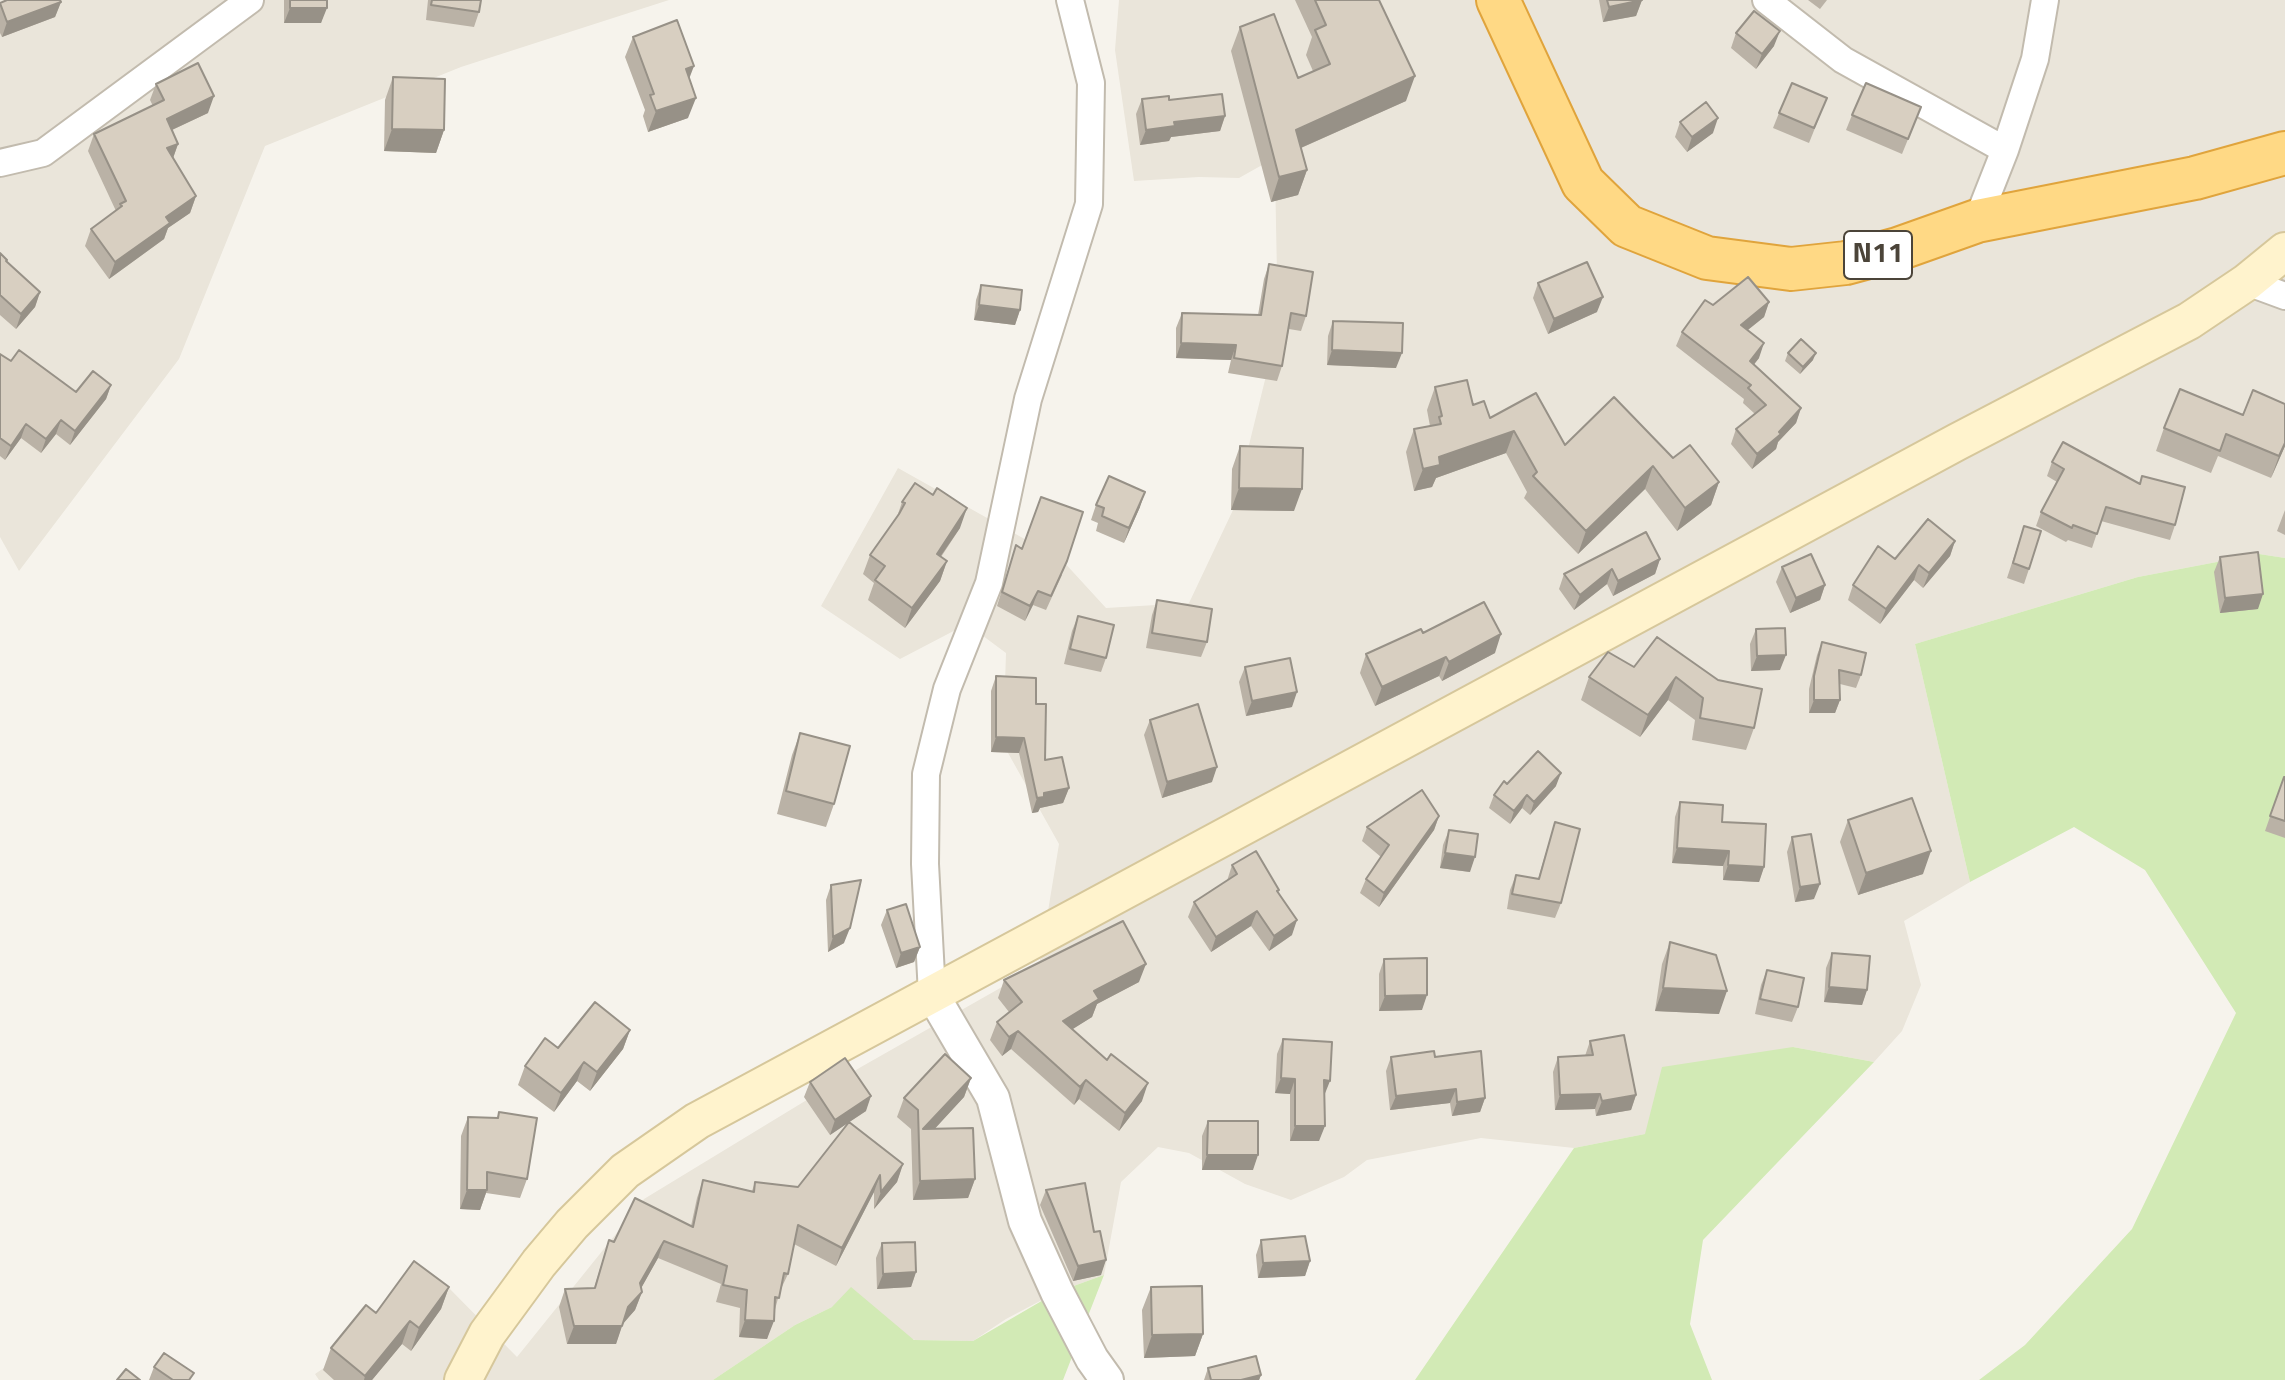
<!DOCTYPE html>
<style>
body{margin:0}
canvas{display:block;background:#f6f3ec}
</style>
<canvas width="2285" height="1380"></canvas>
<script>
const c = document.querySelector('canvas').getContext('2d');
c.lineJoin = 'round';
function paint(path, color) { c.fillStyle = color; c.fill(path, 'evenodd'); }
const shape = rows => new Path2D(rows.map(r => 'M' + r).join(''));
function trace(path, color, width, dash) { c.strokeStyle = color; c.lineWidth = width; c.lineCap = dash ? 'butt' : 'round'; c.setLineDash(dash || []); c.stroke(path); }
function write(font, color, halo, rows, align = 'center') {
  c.font = font + ' "Titillium Web",sans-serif'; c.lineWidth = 6; c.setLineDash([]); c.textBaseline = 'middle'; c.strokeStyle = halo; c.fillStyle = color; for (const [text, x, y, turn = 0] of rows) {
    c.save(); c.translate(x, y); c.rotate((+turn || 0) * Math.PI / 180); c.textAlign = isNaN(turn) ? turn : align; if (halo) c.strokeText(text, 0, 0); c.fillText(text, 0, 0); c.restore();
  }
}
const residential = shape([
 [0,0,669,0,461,67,265,146,179,359,19,571,0,537],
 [1119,0,2285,0,2285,558,2259,554,2138,577,1915,644,1970,882,1904,921,1921,985,1902,1031,1874,1062,1793,1047,1645,1134,1574,1148,1481,1138,1367,1160,1344,1177,1291,1200,1245,1184,1189,1153,1158,1147,1121,1182,1104,1275,1057,1292,1006,1319,973,1341,915,1340,832,1307,795,1325,713,1380,319,1380,315,1374,446,1285,517,1357,644,1199,861,1067,1039,966,1059,844,1003,744,1006,653,967,624,900,659,821,606,898,468,1062,560,1106,608,1189,603,1233,510,1278,327,1275,172,1280,155,1239,178,1199,177,1134,181,1115,50]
]);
const green = shape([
 [2259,554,2285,558,2285,1380,1979,1380,2025,1345,2132,1229,2236,1013,2145,870,2074,827,1970,882,1915,644,2138,577],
 [1793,1047,1874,1062,1703,1240,1690,1324,1712,1380,1415,1380,1574,1148,1645,1134,1662,1067],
 [1104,1275,1063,1380,713,1380,795,1325,832,1307,851,1287,914,1340,973,1341,1057,1292]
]);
const minor = shape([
 [1766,0,1843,60,2005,150],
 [0,163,43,153,250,0],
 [1977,221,2005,150,2035,59,2045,0],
 [2247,282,2285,296],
 [932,994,925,864,926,774,947,689,989,583,1028,399,1089,204,1091,83,1070,0]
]);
const tertiary = shape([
 [932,994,993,1098,1025,1221,1057,1292,1092,1359,1107,1380]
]);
const secondary = shape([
 [463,1380,487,1334,539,1263,572,1224,625,1171,697,1121,1957,442,2189,321,2247,282,2285,251]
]);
const trunk = shape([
 [1498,0,1583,183,1627,226,1707,258,1791,269,1846,263,1898,249,1977,221,2195,178,2285,153]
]);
const wall = shape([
 [284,0,327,0,321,23,284,23],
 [428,0,481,0,479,12,474,27,426,20],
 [1295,0,1379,0,1406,101,1301,148,1307,170,1298,195,1271,202,1231,51,1240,27,1298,78,1313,71,1306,55,1312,37],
 [1599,0,1642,0,1636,16,1603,22],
 [1808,0,1827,0,1820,9],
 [61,2,55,17,2,37,0,33,0,3],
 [1736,33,1774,46,1756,69,1731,48],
 [633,37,689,79,688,118,648,132,643,116,645,110,625,57],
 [393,77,444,130,436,153,384,151,385,100],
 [156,84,208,113,172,130,178,144,173,158,196,196,190,213,168,228,164,239,109,279,85,246,91,229,116,211,88,151,94,134,153,106,150,100],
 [1142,99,1169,100,1225,116,1220,131,1171,137,1169,141,1140,145,1136,114],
 [1779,113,1821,113,1809,143,1773,128],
 [1852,115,1915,122,1902,154,1846,130],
 [1680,122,1713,133,1687,152,1675,137],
 [0,253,6,262,40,292,35,307,16,329,0,315],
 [1269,264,1306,316,1301,331,1289,329,1282,366,1277,381,1228,373,1231,360,1176,358,1176,328,1182,313,1258,315,1264,279],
 [1538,283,1597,312,1548,334,1533,298],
 [981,285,1020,310,1015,325,974,320,976,300],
 [1769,302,1764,317,1748,330,1759,358,1754,364,1801,408,1796,423,1778,442,1776,449,1752,469,1731,444,1736,429,1755,414,1743,403,1744,399,1676,346,1682,332,1713,305],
 [1333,321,1396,368,1327,365,1328,336],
 [1788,353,1813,360,1800,374,1785,361],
 [0,354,11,361,76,392,111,385,106,399,70,445,56,434,41,453,21,438,5,460,0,456],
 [1435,387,1473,405,1490,418,1565,445,1673,458,1719,482,1711,505,1677,531,1645,489,1578,554,1524,498,1527,492,1506,453,1436,478,1432,487,1414,491,1406,452,1414,429,1430,426,1427,410],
 [2285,404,2285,446,2271,478,2218,456,2211,473,2156,451,2164,428,2243,415],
 [1240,446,1294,511,1231,510,1232,469],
 [2052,462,2140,484,2142,476,2175,525,2170,540,2101,521,2092,548,2068,540,2066,542,2036,526,2041,512,2057,482,2047,476],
 [902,502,960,528,941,557,947,561,940,581,905,628,868,600,874,583,863,574,870,555,896,520],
 [1096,505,1140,507,1124,543,1096,531,1098,523,1091,520],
 [2285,510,2285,535,2277,531],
 [2024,526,2029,569,2024,584,2007,578],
 [1955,541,1950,556,1923,588,1914,580,1880,624,1848,600,1853,585,1895,559],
 [1016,545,1062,575,1046,610,1033,605,1025,621,997,606],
 [2220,557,2258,609,2220,613,2214,572],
 [1660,559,1655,574,1613,596,1607,584,1574,610,1559,589,1564,574],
 [1782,567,1825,585,1820,600,1790,613,1776,582],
 [1157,600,1207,642,1201,657,1146,648,1152,615],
 [1078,616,1106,658,1101,672,1064,664,1072,631],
 [1756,629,1780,670,1751,671,1750,644],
 [1423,633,1495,653,1442,681,1439,676,1375,706,1360,673,1366,654],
 [1657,637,1754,728,1746,750,1692,740,1695,720,1668,700,1640,737,1581,700,1589,677,1634,667],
 [1822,642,1861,675,1856,688,1840,684,1840,700,1835,713,1809,713,1809,689,1817,655],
 [1245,667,1292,707,1246,716,1239,682],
 [996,676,1036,704,1045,760,1069,788,1063,803,1040,808,1038,812,1032,813,1019,753,991,752,991,691],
 [1150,720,1212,782,1162,798,1144,735],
 [800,733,834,804,826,827,777,814,792,755],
 [2284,777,2285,777,2285,838,2265,831],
 [1507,784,1556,786,1530,815,1522,808,1510,824,1489,808,1494,795],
 [1680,802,1722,822,1764,867,1759,882,1723,880,1723,866,1672,863,1675,817],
 [1439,816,1434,830,1379,907,1360,893,1366,879,1381,857,1362,841,1367,827],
 [1848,820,1923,874,1858,895,1840,842],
 [1555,822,1561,903,1555,918,1507,909,1510,890,1516,875,1538,879],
 [1449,830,1470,872,1440,868,1443,845],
 [1792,837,1814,899,1795,902,1787,852],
 [1232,865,1278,893,1292,935,1269,951,1251,926,1211,952,1188,917,1194,902,1227,881],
 [831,885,844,943,828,952,826,900],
 [887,910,920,947,914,962,896,968,881,925],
 [1670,942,1719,1014,1655,1011,1662,964],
 [1832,953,1867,990,1862,1005,1824,1002,1826,968],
 [1384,959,1422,1010,1379,1011,1379,974],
 [1767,970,1798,1007,1792,1022,1755,1014,1761,985],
 [1004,980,1139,982,1097,1004,1092,1017,1072,1029,1142,1101,1119,1131,1079,1099,1074,1105,1011,1049,1002,1056,990,1040,997,1022,1009,1012,998,998],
 [630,1030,623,1049,590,1091,577,1081,554,1112,518,1085,525,1066],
 [1283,1039,1324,1096,1319,1141,1290,1141,1290,1094,1275,1093,1277,1054],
 [1590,1041,1636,1095,1631,1110,1596,1116,1595,1109,1555,1110,1553,1072,1558,1057,1585,1056],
 [1391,1057,1485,1098,1480,1112,1452,1116,1450,1103,1390,1110,1386,1071],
 [971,1078,964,1097,934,1129,975,1179,968,1198,913,1200,911,1129,897,1117,904,1098],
 [810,1082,866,1111,849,1122,903,1164,897,1182,874,1209,874,1192,836,1266,794,1244,788,1274,780,1291,767,1339,739,1337,740,1308,716,1302,721,1284,658,1258,641,1288,642,1292,635,1310,623,1323,616,1344,567,1344,559,1307,565,1289,594,1288,609,1240,614,1242,691,1226,697,1198,703,1180,752,1191,755,1182,798,1187,849,1122,830,1135,804,1097],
 [499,1112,527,1179,520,1198,486,1193,480,1210,460,1209,461,1136,468,1117,497,1118],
 [1208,1121,1253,1170,1202,1170,1202,1136],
 [1046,1190,1094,1232,1101,1275,1073,1281,1040,1205],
 [1261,1240,1310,1261,1305,1276,1258,1278,1256,1255],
 [882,1243,916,1272,911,1287,877,1289,876,1258],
 [449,1287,441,1309,411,1351,402,1344,372,1380,334,1380,323,1370,331,1348,376,1313],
 [1151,1287,1203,1334,1195,1356,1144,1358,1142,1310],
 [154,1367,191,1380,149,1380],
 [1208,1368,1261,1375,1259,1380,1204,1380]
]);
const shadedWall = shape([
 [1642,0,1636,16,1603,22,1609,7],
 [61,2,55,17,2,37,7,22],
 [290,8,327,8,321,23,284,23],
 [1780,31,1774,46,1756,69,1762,54],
 [694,66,686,87,686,69],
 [1415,76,1406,101,1287,154,1296,130],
 [214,96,208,113,161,135,167,119],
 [696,98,688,118,648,132,656,111],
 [1225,116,1220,131,1171,137,1169,141,1140,145,1146,130,1174,122],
 [1718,118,1713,133,1687,152,1692,137],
 [392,129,444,130,436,153,384,151],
 [178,144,172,161,167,148],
 [1307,170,1298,195,1271,202,1279,177],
 [196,196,190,213,168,228,164,239,109,279,115,262,166,217],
 [40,292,35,307,16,329,21,314],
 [1603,297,1597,312,1548,334,1554,319],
 [1769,302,1764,317,1735,340,1741,325],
 [979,305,1020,310,1015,325,974,320],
 [1181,343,1236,345,1231,360,1176,358],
 [1764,343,1759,358,1745,376,1750,361],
 [1332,350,1402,353,1396,368,1327,365],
 [1816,353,1813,360,1800,374,1803,367],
 [111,385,106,399,70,445,75,431],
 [1801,408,1796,423,1778,442,1776,449,1752,469,1757,454],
 [61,420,56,434,41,453,46,439],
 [26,424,21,438,5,460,11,446],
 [1514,431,1506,453,1436,478,1432,487,1414,491,1423,469,1439,457],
 [2285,443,2285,446,2271,478,2279,456],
 [1653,466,1645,489,1578,554,1586,531],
 [1719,482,1711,505,1677,531,1685,508],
 [1239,488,1302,489,1294,511,1231,510],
 [1145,492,1140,507,1124,543,1129,528],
 [967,508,960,528,929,573,937,554],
 [1955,541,1950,556,1923,588,1929,573],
 [1660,559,1655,574,1613,596,1618,581],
 [947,561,940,581,905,628,912,608],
 [1919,565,1914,580,1880,624,1886,609],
 [1612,569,1607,584,1574,610,1580,595],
 [1825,585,1820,600,1790,613,1796,598],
 [1038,591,1033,605,1025,621,1030,606],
 [2263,594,2258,609,2220,613,2225,598],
 [1501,634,1495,653,1442,681,1449,662],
 [1786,655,1780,670,1751,671,1757,656],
 [1446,657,1439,676,1375,706,1382,687],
 [1676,677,1668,700,1640,737,1648,715],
 [1297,692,1292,707,1246,716,1252,701],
 [1814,700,1840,700,1835,713,1809,713],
 [996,737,1024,738,1019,753,991,752],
 [1217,767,1212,782,1162,798,1167,782],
 [1561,773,1556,786,1530,815,1534,802],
 [1069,788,1063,803,1040,808,1038,812,1032,813,1037,798,1044,793],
 [1527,795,1522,808,1510,824,1514,811],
 [1439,816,1434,830,1379,907,1384,893],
 [1677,848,1729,851,1723,866,1672,863],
 [1931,851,1923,874,1858,895,1866,873],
 [1445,853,1475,857,1470,872,1440,868],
 [1728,865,1764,867,1759,882,1723,880],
 [1820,884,1814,899,1795,902,1800,887],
 [1257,911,1251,926,1211,952,1216,937],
 [1297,920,1292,935,1269,951,1274,936],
 [850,928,844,943,828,952,833,937],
 [920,947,914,962,896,968,901,953],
 [1146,964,1139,982,1097,1004,1092,1017,1057,1039,1063,1021,1094,991],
 [1829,987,1867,990,1862,1005,1824,1002],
 [1663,988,1727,991,1719,1014,1655,1011],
 [1427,995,1422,1010,1379,1011,1385,996],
 [630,1030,623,1049,590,1091,597,1072],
 [1018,1031,1011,1049,1002,1056,1009,1037],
 [584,1062,577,1081,554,1112,561,1093],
 [971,1078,964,1097,919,1146,923,1129],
 [1281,1078,1295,1079,1290,1094,1275,1093],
 [1086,1080,1079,1099,1074,1105,1080,1087],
 [1324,1080,1330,1081,1324,1096],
 [1148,1083,1142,1101,1119,1131,1125,1113],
 [1456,1089,1450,1103,1390,1110,1396,1096],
 [1600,1094,1595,1109,1555,1110,1560,1095],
 [1636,1095,1631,1110,1596,1116,1602,1101],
 [871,1096,866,1111,830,1135,835,1120],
 [1485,1098,1480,1112,1452,1116,1457,1102],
 [1295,1126,1325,1126,1319,1141,1290,1141],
 [1207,1155,1258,1155,1253,1170,1202,1170],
 [903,1164,897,1182,874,1209,881,1192],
 [880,1175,874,1192,836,1266,842,1248],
 [975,1179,968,1198,913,1200,920,1181],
 [467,1190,487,1190,480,1210,460,1209],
 [664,1241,658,1258,634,1301,640,1283],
 [1106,1260,1101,1275,1073,1281,1078,1266],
 [1310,1261,1305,1276,1258,1278,1263,1263],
 [916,1272,911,1287,877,1289,883,1274],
 [449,1287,441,1309,411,1351,419,1328],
 [642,1292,635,1310,622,1325,628,1307],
 [745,1320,774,1321,767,1339,739,1337],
 [410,1321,402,1344,372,1380,364,1380,365,1376],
 [574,1326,622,1326,616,1344,567,1344],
 [1203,1334,1195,1356,1144,1358,1152,1335],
 [1261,1375,1259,1380,1241,1380]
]);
const building = shape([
 [7,0,60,0,61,2,7,22,0,3,7,0],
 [290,0,327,0,327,8,290,8,290,0],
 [432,0,481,0,479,12,431,5,432,0],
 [1315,0,1379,0,1415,76,1296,130,1307,170,1279,177,1240,27,1274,14,1298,78,1330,64,1315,30,1326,25,1315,0],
 [1607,0,1642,0,1609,7,1607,0],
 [1754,11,1780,31,1762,54,1736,33,1754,11],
 [677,20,694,66,686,69,696,98,656,111,650,95,654,94,633,37,677,20],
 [198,63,214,96,167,119,178,144,167,148,196,196,166,217,170,223,115,262,91,229,122,206,120,204,126,201,94,134,164,100,156,84,198,63],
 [393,77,445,79,444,130,392,129,393,77],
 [1792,83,1827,98,1814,128,1779,113,1792,83],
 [1866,83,1921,107,1908,139,1852,115,1866,83],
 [1222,94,1225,116,1174,122,1175,126,1146,130,1142,99,1169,96,1169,100,1222,94],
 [1706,102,1718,118,1692,137,1680,122,1706,102],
 [0,253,7,260,6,261,40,292,21,314,0,295,0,253],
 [1587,262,1603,297,1554,319,1538,283,1587,262],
 [1269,264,1313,272,1306,316,1291,313,1282,366,1234,358,1236,345,1181,343,1182,313,1261,315,1269,264],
 [1748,277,1769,302,1741,325,1764,343,1750,361,1801,408,1779,432,1781,434,1757,454,1736,429,1766,405,1748,388,1751,385,1682,332,1705,300,1713,305,1748,277],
 [981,285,1022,290,1020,310,979,305,981,285],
 [1333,321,1403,323,1402,353,1332,350,1333,321],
 [1801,339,1816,353,1803,367,1788,353,1801,339],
 [19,350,76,392,93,371,111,385,75,431,61,420,46,439,26,424,11,446,0,438,0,354,11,361,19,350],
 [1467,380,1473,405,1484,401,1490,418,1536,393,1565,445,1614,397,1673,458,1690,445,1719,482,1685,508,1653,466,1586,531,1533,476,1537,472,1514,431,1439,457,1440,465,1423,469,1414,429,1441,424,1439,417,1442,416,1435,387,1467,380],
 [2180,389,2243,415,2253,390,2285,404,2285,443,2279,456,2226,434,2220,451,2164,428,2180,389],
 [2063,442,2140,484,2142,476,2185,487,2175,525,2106,507,2097,534,2073,525,2072,528,2041,512,2064,469,2052,462,2063,442],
 [1240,446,1303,448,1302,489,1239,488,1240,446],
 [1109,476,1145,492,1129,528,1102,516,1104,508,1096,505,1109,476],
 [915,483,933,495,937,488,967,508,937,554,947,561,912,608,875,580,885,566,870,555,899,514,905,503,902,502,915,483],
 [1041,497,1083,512,1067,561,1051,596,1038,591,1030,606,1002,592,1016,545,1022,549,1041,497],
 [1928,519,1955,541,1929,573,1919,565,1886,609,1853,585,1878,546,1895,559,1928,519],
 [2024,526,2041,531,2029,569,2013,563,2024,526],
 [1646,532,1660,559,1618,581,1612,569,1580,595,1564,574,1646,532],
 [2258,552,2263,594,2225,598,2220,557,2258,552],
 [1811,554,1825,585,1796,598,1782,567,1811,554],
 [1157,600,1212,609,1207,642,1152,633,1157,600],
 [1484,602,1501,634,1449,662,1446,657,1382,687,1366,654,1421,629,1423,633,1484,602],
 [1078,616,1114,625,1106,658,1070,649,1078,616],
 [1785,628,1786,655,1757,656,1756,629,1785,628],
 [1657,637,1718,680,1762,689,1754,728,1700,718,1703,698,1676,677,1648,715,1589,677,1608,652,1634,667,1657,637],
 [1822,642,1866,653,1861,675,1839,670,1840,700,1814,700,1814,676,1822,642],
 [1290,658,1297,692,1252,701,1245,667,1290,658],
 [996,676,1036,678,1036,704,1046,704,1045,760,1062,757,1069,788,1044,793,1044,797,1037,798,1024,738,996,737,996,676],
 [1198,704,1217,767,1167,782,1150,720,1198,704],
 [800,733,850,746,834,804,786,791,800,733],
 [1538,751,1561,773,1534,802,1527,795,1514,811,1494,795,1504,781,1507,784,1538,751],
 [2284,777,2285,777,2285,821,2270,816,2284,777],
 [1422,790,1439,816,1384,893,1366,879,1389,845,1367,827,1422,790],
 [1912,798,1931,851,1866,873,1848,820,1912,798],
 [1680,802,1723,805,1722,822,1766,824,1764,867,1728,865,1729,851,1677,848,1680,802],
 [1555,822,1580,829,1561,903,1512,894,1516,875,1539,879,1555,822],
 [1449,830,1478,834,1475,857,1445,853,1449,830],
 [1811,834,1820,884,1800,887,1792,837,1811,834],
 [1256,851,1279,890,1277,891,1297,920,1274,936,1257,911,1216,937,1194,902,1237,874,1232,865,1256,851],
 [861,880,850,928,833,937,831,885,861,880],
 [906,904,920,947,901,953,887,910,906,904],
 [1123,921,1146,964,1094,991,1099,999,1063,1021,1107,1060,1111,1054,1148,1083,1125,1113,1086,1080,1080,1087,1018,1031,1009,1037,997,1022,1022,1002,1004,980,1123,921],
 [1670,942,1716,955,1727,991,1663,988,1670,942],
 [1832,953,1870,956,1867,990,1829,987,1832,953],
 [1427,958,1427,995,1385,996,1384,959,1427,958],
 [1767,970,1804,978,1798,1007,1760,999,1767,970],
 [595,1002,630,1030,597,1072,584,1062,561,1093,525,1066,545,1038,558,1048,595,1002],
 [1624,1035,1636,1095,1602,1101,1600,1094,1560,1095,1558,1057,1593,1055,1590,1041,1624,1035],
 [1283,1039,1332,1042,1330,1081,1324,1080,1325,1126,1295,1126,1295,1079,1281,1078,1283,1039],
 [1434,1051,1435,1057,1481,1051,1485,1098,1457,1102,1456,1089,1396,1096,1391,1057,1434,1051],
 [945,1054,971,1078,923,1129,973,1128,975,1179,920,1181,918,1110,904,1098,945,1054],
 [845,1058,871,1096,835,1120,810,1082,845,1058],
 [499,1112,537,1118,527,1179,487,1172,487,1190,467,1190,468,1117,498,1118,499,1112],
 [1208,1121,1258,1121,1258,1155,1207,1155,1208,1121],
 [849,1122,903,1164,881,1192,880,1175,842,1248,798,1225,788,1274,784,1273,779,1298,775,1297,774,1321,745,1320,747,1290,723,1285,727,1266,664,1241,640,1283,642,1292,628,1307,622,1326,574,1326,565,1289,595,1288,609,1240,614,1242,635,1198,693,1227,703,1180,754,1192,755,1182,798,1187,849,1122],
 [1085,1183,1094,1232,1100,1231,1106,1260,1078,1266,1046,1190,1085,1183],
 [1305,1236,1310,1261,1263,1263,1261,1240,1305,1236],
 [915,1242,916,1272,883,1274,882,1243,915,1242],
 [414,1261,449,1287,419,1328,410,1321,365,1376,331,1348,366,1305,376,1313,414,1261],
 [1202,1286,1203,1334,1152,1335,1151,1287,1202,1286],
 [164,1353,194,1373,189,1380,173,1380,154,1367,164,1353],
 [1256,1356,1261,1375,1241,1380,1211,1380,1208,1368,1256,1356],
 [126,1369,140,1380,117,1380,126,1369]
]);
const shields = [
 [1878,255,68]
];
const shieldNames = [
 ["N11",1878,255]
];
paint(residential, '#eae5da');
paint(green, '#d2eab5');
trace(minor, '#c2bbae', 30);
trace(tertiary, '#c2bbae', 36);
trace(secondary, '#d6c79b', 40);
trace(trunk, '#e0a43c', 46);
trace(minor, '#fff', 26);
trace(tertiary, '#fff', 32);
trace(secondary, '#fff3cd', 36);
trace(trunk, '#ffd985', 42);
paint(wall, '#bab2a6');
paint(shadedWall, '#979187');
paint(building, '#d8cfc1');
trace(building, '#979187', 2);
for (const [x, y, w] of shields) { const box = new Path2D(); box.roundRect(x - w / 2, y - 24, w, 48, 6); c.fillStyle = '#fff'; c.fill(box); trace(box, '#4b4439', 2); }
write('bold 28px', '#4b4439', null, shieldNames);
</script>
